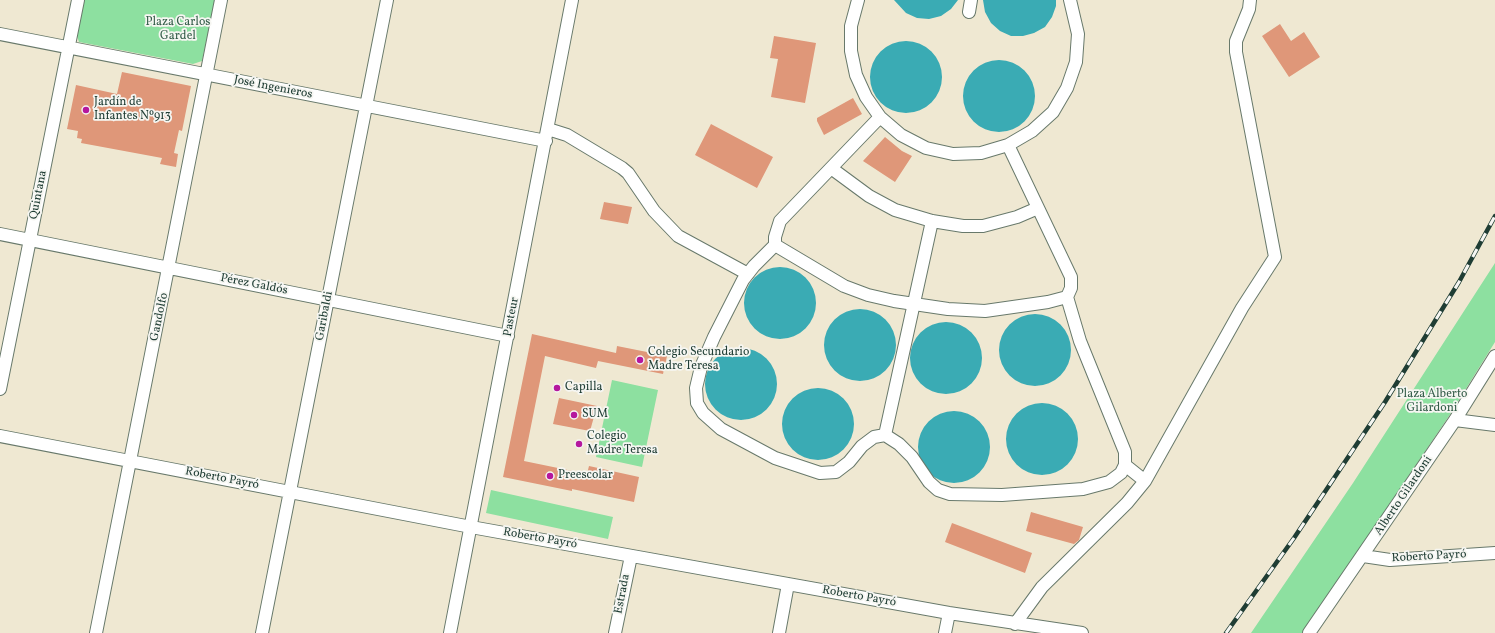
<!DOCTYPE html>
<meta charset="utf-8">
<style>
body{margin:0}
canvas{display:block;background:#efe8d2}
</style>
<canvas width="1495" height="633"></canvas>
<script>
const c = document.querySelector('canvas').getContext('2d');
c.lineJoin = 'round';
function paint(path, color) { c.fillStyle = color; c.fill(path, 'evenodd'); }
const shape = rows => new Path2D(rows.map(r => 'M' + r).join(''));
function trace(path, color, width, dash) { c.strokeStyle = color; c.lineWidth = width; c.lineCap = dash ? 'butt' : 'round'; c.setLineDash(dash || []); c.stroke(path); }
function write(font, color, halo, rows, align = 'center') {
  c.font = font + ' Vollkorn,serif'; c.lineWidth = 3.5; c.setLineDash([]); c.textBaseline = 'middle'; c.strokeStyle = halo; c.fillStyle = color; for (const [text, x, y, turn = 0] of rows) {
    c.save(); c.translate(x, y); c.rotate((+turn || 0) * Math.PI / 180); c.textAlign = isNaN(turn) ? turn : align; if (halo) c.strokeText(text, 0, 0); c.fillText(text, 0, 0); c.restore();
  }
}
const green = shape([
 [84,0,215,0,202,61,193,64,79,42,77,36],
 [1495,263,1495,342,1449,416,1303,633,1251,633,1353,483],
 [612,380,658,390,642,467,596,457],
 [491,490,613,517,608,539,486,513]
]);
const water = shape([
 [894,0,958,0,951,9,941,16,929,19,917,18,906,13],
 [983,0,1056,0,1056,6,1052,17,1045,27,1034,33,1023,36,1011,36,1000,31,991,23,985,12],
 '870 77a36 36 0 1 1 72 0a36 36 0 1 1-72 0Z',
 '963 96a36 36 0 1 1 72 0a36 36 0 1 1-72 0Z',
 '744 303a36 36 0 1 1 72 0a36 36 0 1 1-72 0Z',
 '824 345a36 36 0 1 1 72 0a36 36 0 1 1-72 0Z',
 '999 350a36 36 0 1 1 72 0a36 36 0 1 1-72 0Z',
 '910 358a36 36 0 1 1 72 0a36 36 0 1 1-72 0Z',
 '705 384a36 36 0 1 1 72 0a36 36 0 1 1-72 0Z',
 '782 424a36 36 0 1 1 72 0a36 36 0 1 1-72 0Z',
 '1006 439a36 36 0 1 1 72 0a36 36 0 1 1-72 0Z',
 '918 447a36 36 0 1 1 72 0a36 36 0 1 1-72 0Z'
]);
const building = shape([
 [1280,24,1291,41,1304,32,1320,57,1289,77,1262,36],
 [774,36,816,43,805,103,771,97,778,59,770,58],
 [122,72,191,86,182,131,179,130,174,153,178,154,176,167,160,164,162,158,81,143,82,139,77,138,78,131,67,129,76,85,117,94],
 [853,98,862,114,824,135,817,121,817,118],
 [711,124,773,157,757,188,695,155],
 [885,137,902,151,912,156,895,182,863,161],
 [604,202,632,207,628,224,600,219],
 [532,334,616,353,617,346,667,356,663,374,598,361,596,368,545,356,524,461,587,474,589,466,639,477,634,502,572,489,572,491,503,477],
 [559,398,597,406,590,431,553,424],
 [1031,512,1083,527,1079,540,1074,544,1026,531],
 [952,523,1032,553,1025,573,945,542]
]);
const minor = shape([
 [858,0,851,26,851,51,856,75,866,97,880,117,901,135,926,148,953,154,981,153,1008,145,1032,131,1053,112,1067,88,1076,62,1078,34,1070,0],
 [969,12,971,0],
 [0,34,546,141],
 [880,117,780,221,775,237,775,245,844,286,868,295,894,301,948,309,985,311,1048,302,1067,297,1071,288,1071,277,1008,145],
 [548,129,567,135,622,168,628,173,654,211,678,236,748,274],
 [831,168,869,196,895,210,932,221,963,226,983,226,1017,217,1038,208],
 [0,234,508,336],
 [775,245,754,266,743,280,714,337,701,367,696,388,697,403,703,413,721,429,775,458,820,473,836,472,849,462,862,446,874,437,885,435,899,444,912,457,929,482,938,490,950,494,1002,495,1083,489,1109,482,1121,473,1125,465,1125,452,1080,341,1067,297],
 [0,389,78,0],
 [1455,420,1495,425],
 [885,435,932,221],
 [0,436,471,527,949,613,1082,633],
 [1125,465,1145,481],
 [1363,556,1390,560,1495,553],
 [1015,624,1042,587,1127,503,1145,481,1242,308,1275,257,1236,52,1236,41,1249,9,1250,0],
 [96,633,221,0],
 [262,633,387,0],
 [450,633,572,0],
 [615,633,631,556],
 [779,633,788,584],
 [945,633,949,613],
 [1309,633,1455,420,1495,356]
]);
const rail = shape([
 [1226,633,1294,538,1385,402,1459,282,1495,216]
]);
const markers = [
 [86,110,4,"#b5179e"],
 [640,360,4,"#b5179e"],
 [557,388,4,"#b5179e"],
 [574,415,4,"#b5179e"],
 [579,444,4,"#b5179e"],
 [550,476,4,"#b5179e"]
];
const parkNames = [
 ["Plaza Carlos",178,23],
 ["Gardel",178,37],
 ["Plaza Alberto",1432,395],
 ["Gilardoni",1432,409]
];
const streetNames = [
 ["José Ingenieros",273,88,11],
 ["Quintana",39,195,-79],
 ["Pérez Galdós",254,285,11],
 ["Garibaldi",325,316,-79],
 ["Gandolfo",160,317,-78],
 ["Pasteur",512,317,-79],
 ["Roberto Payró",222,479,11],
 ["Alberto Gilardoni",1404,496,-56],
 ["Roberto Payró",540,539,10],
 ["Roberto Payró",1429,557,-3],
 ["Estrada",623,594,-79],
 ["Roberto Payró",859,597,10]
];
const poiNames = [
 ["Jardín de",94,103],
 ["Infantes Nº913",94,117],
 ["Colegio Secundario",648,353],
 ["Madre Teresa",648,367],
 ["Capilla",565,388],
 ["SUM",582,415],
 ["Colegio",587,437],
 ["Madre Teresa",587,451],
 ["Preescolar",558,476]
];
paint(green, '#8de0a0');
paint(water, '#3aabb4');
paint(building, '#df9779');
trace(minor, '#68796b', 14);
trace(minor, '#fff', 12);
trace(rail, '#1f3d34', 4.5);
trace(rail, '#f6f6f2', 3, [9]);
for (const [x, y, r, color] of markers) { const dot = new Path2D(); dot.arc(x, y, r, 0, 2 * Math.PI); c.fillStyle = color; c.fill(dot); trace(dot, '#f6f6f2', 1.5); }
write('12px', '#355e4a', '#f6f6f2', parkNames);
write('12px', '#1f3d34', '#f6f6f2', streetNames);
write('12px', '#1f3d34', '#f6f6f2', poiNames, 'left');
</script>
